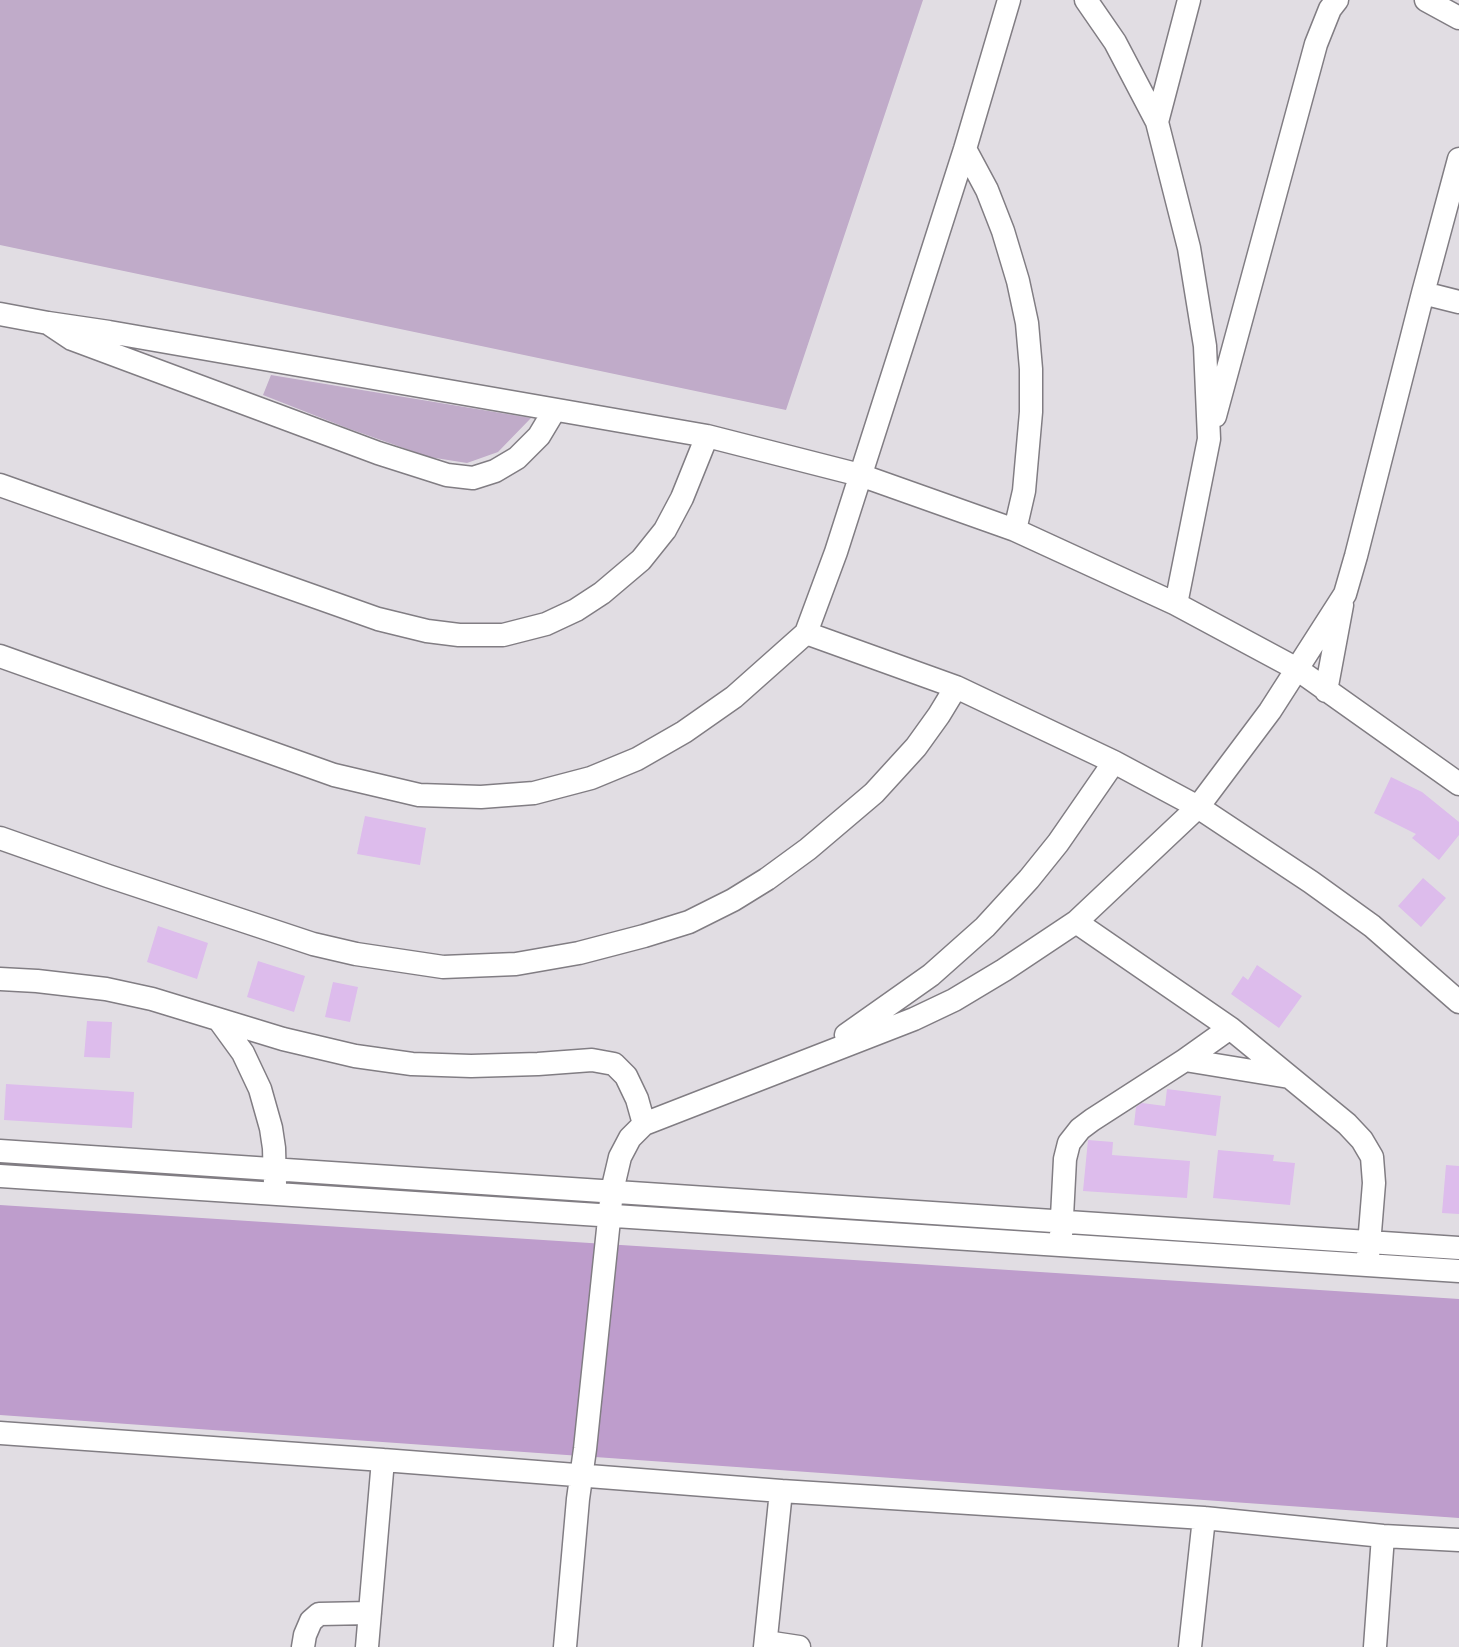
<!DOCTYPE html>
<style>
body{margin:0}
canvas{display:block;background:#e1dde3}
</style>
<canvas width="1459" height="1647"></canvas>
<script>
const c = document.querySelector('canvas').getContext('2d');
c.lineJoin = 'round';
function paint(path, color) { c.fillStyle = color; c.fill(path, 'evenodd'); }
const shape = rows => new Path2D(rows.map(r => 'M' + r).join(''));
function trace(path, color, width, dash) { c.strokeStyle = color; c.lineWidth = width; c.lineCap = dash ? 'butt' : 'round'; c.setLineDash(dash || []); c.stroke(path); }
const green = shape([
 [0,0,923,0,786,410,0,245],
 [271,375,531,418,498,452,467,463,429,457,347,428,263,395]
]);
const forest = shape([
 [0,1205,1459,1299,1459,1518,0,1415]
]);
const building = shape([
 [1391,777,1422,792,1459,822,1459,835,1439,860,1412,838,1416,834,1374,813],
 [365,816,426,828,420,865,357,854],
 [1423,878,1446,898,1421,927,1398,906],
 [158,926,208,943,197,979,147,962],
 [258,961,305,976,294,1012,247,997],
 [1257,965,1302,996,1279,1028,1231,994,1243,976,1248,980],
 [333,982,358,987,350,1022,325,1017],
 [87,1021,112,1022,110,1058,84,1057],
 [6,1084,134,1092,132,1128,4,1120],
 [1167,1089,1221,1096,1216,1136,1134,1125,1136,1107,1142,1103,1165,1106],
 [1088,1140,1113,1142,1112,1155,1190,1161,1187,1198,1083,1191],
 [1218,1150,1274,1155,1273,1161,1295,1163,1290,1205,1213,1198],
 [1446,1165,1459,1166,1459,1214,1442,1213]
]);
const minor = shape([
 [1086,0,1115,42,1157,122,1189,248,1205,346,1209,439,1176,604],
 [1426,0,1459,18],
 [1157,122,1189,0],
 [965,149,987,190,1003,231,1018,281,1027,323,1031,369,1031,412,1024,491,1015,530],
 [1423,293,1459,302],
 [0,314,48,323,72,339,378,453,447,475,473,478,495,471,517,458,539,436,554,411],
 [48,323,109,332,707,436,860,475,1015,530,1176,604,1297,669,1459,784],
 [1215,416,1316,44,1330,9,1337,0],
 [0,485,378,619,427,631,459,635,503,635,546,624,576,610,602,593,641,560,665,530,682,498,707,436],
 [806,633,956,687,1114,762,1198,807,1311,882,1372,926,1459,1002],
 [0,656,334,775,419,795,481,797,534,793,591,778,637,759,684,732,734,697,806,633,836,552,965,149,1009,0],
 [1326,691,1342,605],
 [0,838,108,876,313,944,356,954,443,967,516,964,579,953,644,936,689,922,733,900,767,879,808,849,874,793,916,747,939,715,956,687],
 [1076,922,1230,1028,1347,1124,1362,1140,1372,1157,1374,1183,1368,1257],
 [0,979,37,981,106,989,152,999,283,1039,355,1056,412,1064,471,1066,538,1064,592,1060,614,1064,626,1076,637,1099,644,1124],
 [219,1020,243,1053,260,1089,271,1128,274,1148,275,1184],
 [846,1035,931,975,985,927,1029,879,1058,843,1114,762],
 [1185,1060,1289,1077],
 [0,1151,1459,1248],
 [0,1176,1459,1271],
 [1061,1236,1065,1159,1069,1143,1080,1129,1092,1120,1185,1060,1230,1028],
 [0,1433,383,1460,781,1491,1204,1518,1383,1536,1459,1540],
 [766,1642,799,1647],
 [303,1647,305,1635,311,1621,319,1614,370,1613],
 [367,1647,383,1460],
 [565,1647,578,1499,585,1449,612,1191,620,1157,630,1138,644,1124,914,1019,954,1000,1004,970,1076,922,1198,807,1270,711,1345,594,1356,556,1423,293,1459,159],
 [765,1647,781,1491],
 [1190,1647,1204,1518],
 [1375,1647,1383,1536]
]);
paint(green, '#c0abc9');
paint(forest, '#be9dcc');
paint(building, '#ddbcec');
trace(minor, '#817d83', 25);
trace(minor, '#fff', 22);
</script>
